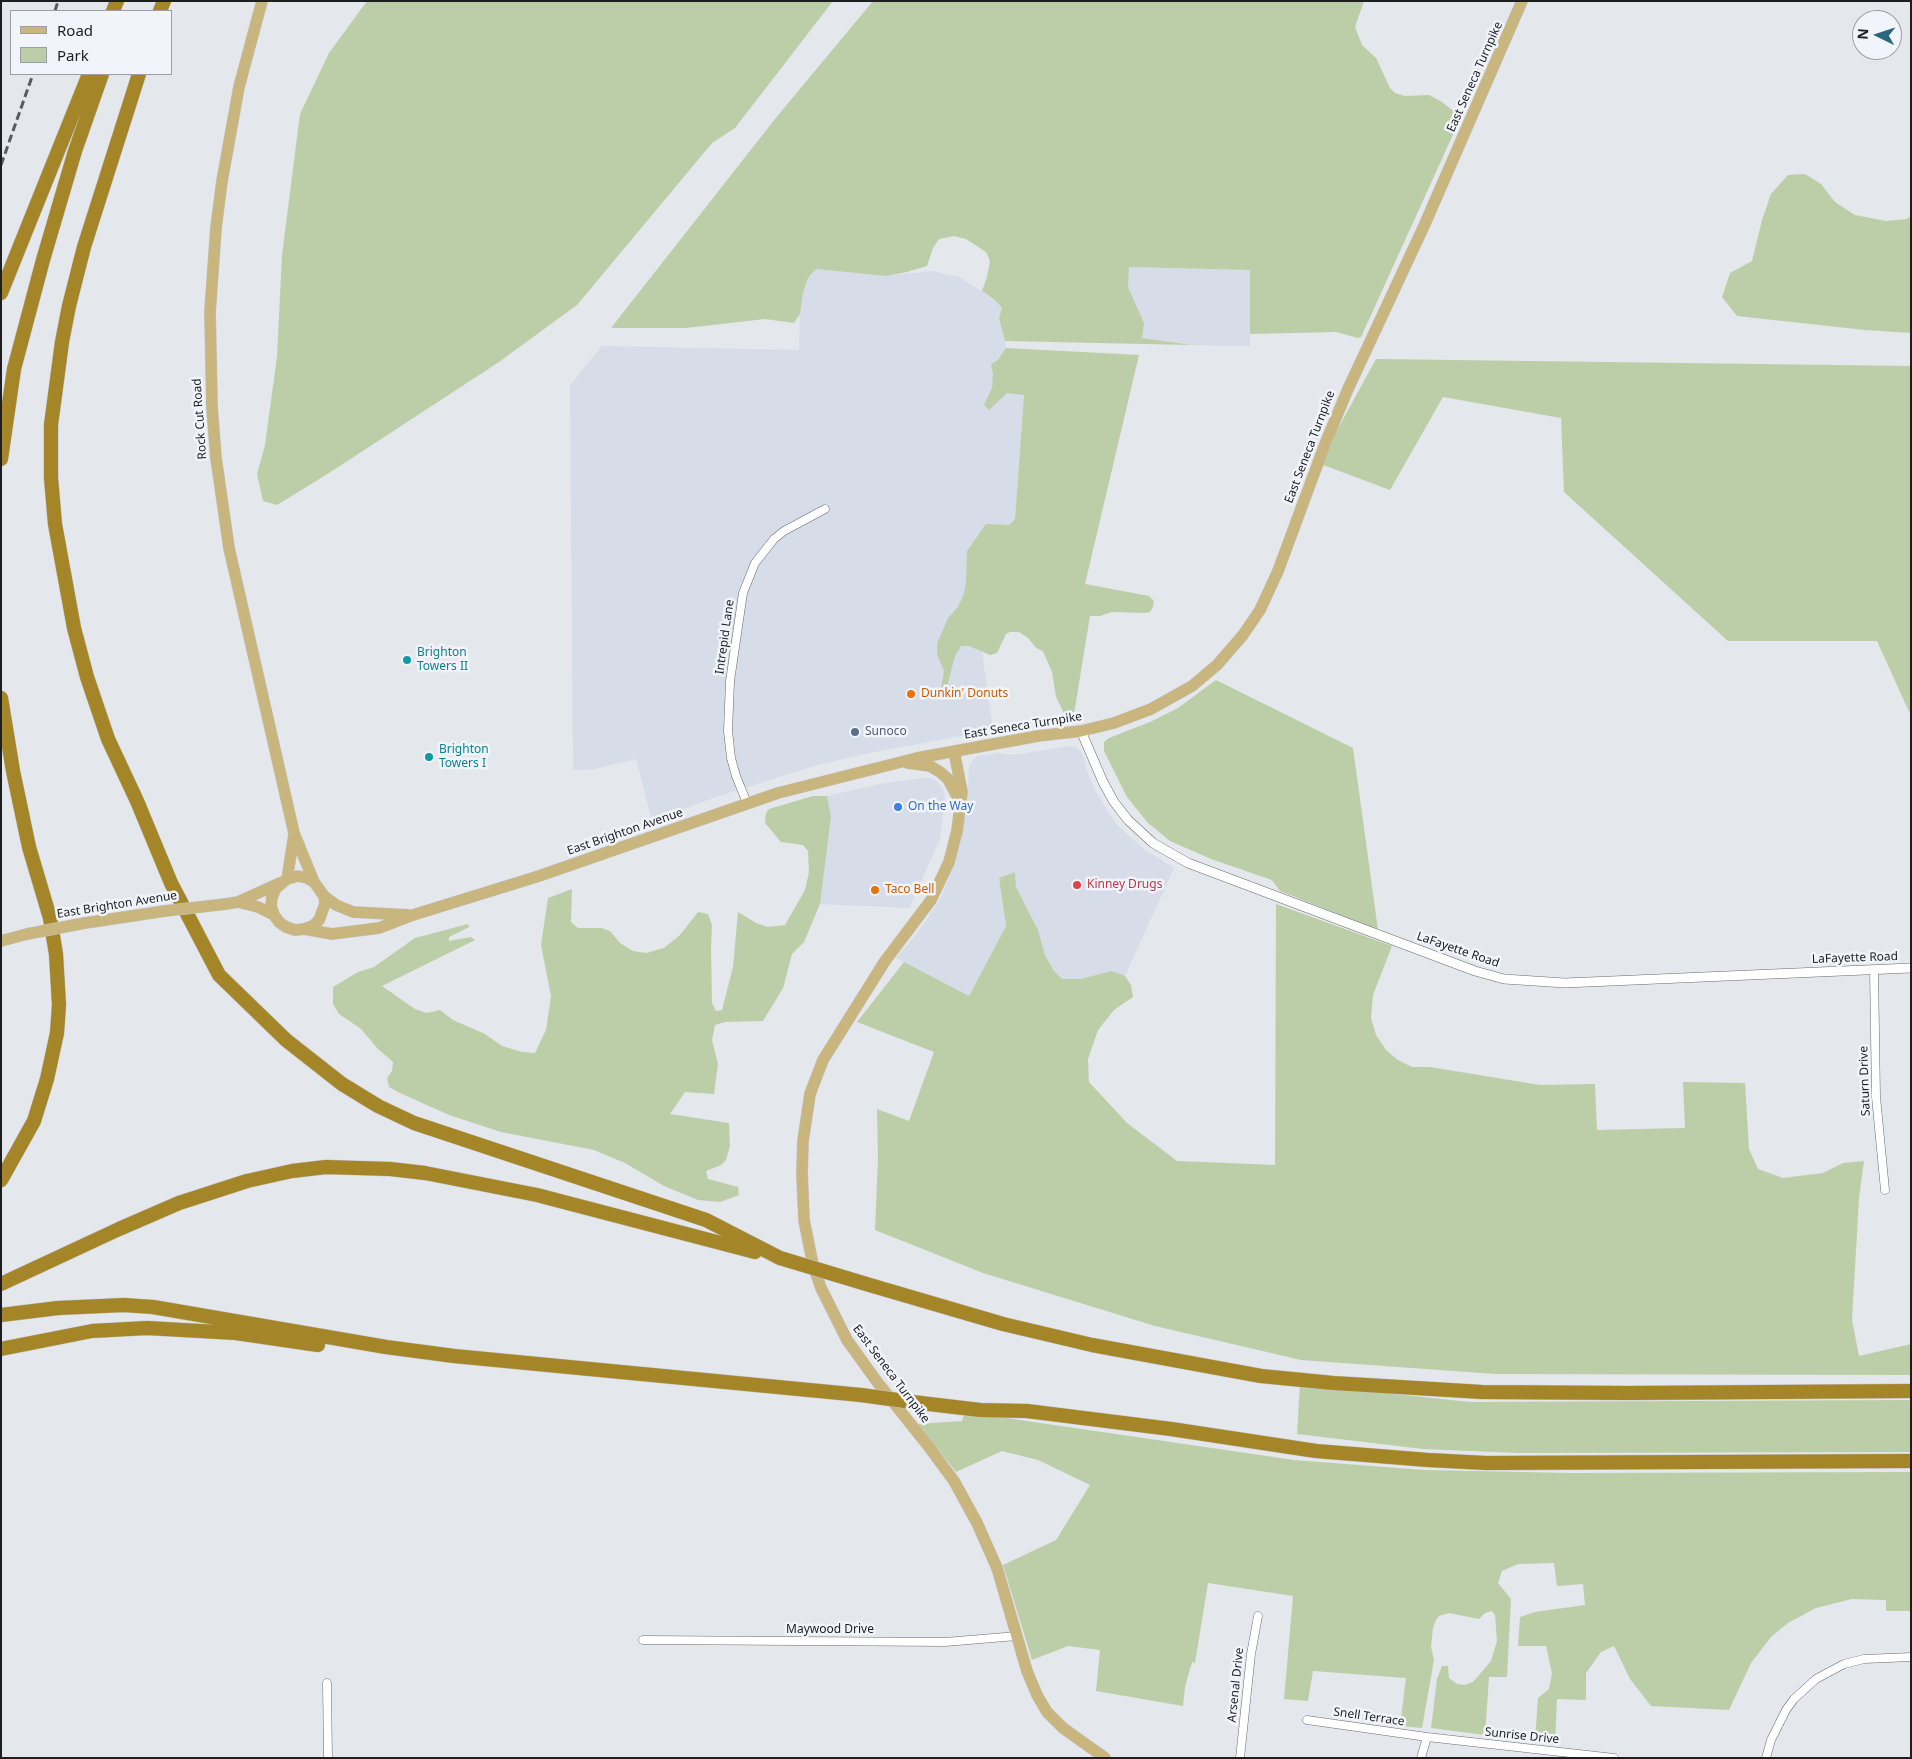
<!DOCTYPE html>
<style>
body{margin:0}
#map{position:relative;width:1912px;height:1759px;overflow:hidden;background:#e4e7ec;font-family:"Noto Sans",sans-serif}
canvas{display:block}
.frame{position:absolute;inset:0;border:2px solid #1d1e20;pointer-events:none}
.legend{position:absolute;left:10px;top:10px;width:162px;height:65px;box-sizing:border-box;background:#f1f4fa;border:1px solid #9c9ea3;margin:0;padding:6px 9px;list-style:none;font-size:15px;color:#1d1e20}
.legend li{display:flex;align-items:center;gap:10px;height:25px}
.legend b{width:25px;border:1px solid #9c9ea3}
.north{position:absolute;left:1852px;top:10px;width:50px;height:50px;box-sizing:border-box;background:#f1f4fa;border:1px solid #9c9ea3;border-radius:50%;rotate:274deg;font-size:14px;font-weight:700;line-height:20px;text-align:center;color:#1d1e20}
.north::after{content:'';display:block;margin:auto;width:18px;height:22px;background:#2b677f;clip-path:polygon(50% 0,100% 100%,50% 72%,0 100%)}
</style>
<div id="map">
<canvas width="1912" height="1759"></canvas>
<div class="frame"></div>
<ul class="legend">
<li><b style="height:6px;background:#c8b67e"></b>Road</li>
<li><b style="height:14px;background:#bccea7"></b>Park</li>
</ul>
<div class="north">N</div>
</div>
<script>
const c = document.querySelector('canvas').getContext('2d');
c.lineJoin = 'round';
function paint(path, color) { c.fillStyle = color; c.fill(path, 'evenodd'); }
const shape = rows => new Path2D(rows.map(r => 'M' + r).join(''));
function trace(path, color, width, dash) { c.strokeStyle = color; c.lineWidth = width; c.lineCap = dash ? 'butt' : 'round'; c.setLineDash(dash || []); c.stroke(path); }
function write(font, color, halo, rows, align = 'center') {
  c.font = font + ' "Noto Sans",sans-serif'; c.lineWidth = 5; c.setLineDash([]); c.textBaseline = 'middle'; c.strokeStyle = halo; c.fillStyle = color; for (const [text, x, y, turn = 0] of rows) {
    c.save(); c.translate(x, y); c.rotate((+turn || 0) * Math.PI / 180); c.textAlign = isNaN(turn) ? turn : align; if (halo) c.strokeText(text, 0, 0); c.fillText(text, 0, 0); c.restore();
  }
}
const built = shape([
 [1128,267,1251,270,1250,346,1192,345,1142,338,1128,287],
 [816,269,886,276,932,271,959,277,995,300,1002,308,999,318,1005,341,1006,348,1004,354,1024,394,1015,519,1010,525,989,626,982,652,993,730,869,753,814,766,716,797,652,821,636,759,594,769,573,770,570,385,602,346,799,350,800,314,803,293,808,278],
 [1069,746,1076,747,1082,753,1087,771,1095,791,1117,825,1144,849,1174,868,1125,976,1112,971,1080,979,1062,979,1054,971,1045,955,1038,930,1016,887,1015,872,999,878,1006,926,969,996,896,958,916,935,941,898,955,861,966,810,969,767,972,761,978,756,998,753,1013,755],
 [922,778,929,778,937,781,943,789,945,797,940,839,909,908,820,904,831,817,827,796,880,784]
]);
const green = shape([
 [367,1,833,1,735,128,712,143,577,305,499,362,329,473,277,505,263,501,257,474,265,445,277,357,282,255,300,114,329,53],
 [873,1,1364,1,1355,27,1362,45,1376,58,1390,88,1395,93,1405,96,1429,95,1442,102,1461,117,1361,337,1358,338,1336,332,1250,334,1250,270,1129,267,1128,287,1144,323,1142,338,1192,345,1005,341,999,318,1002,308,995,300,982,291,987,277,990,261,986,252,966,239,954,236,939,239,933,248,927,266,907,272,886,276,816,269,808,278,803,293,800,314,794,323,765,319,686,328,611,328,775,119],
 [1805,174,1821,184,1835,202,1855,215,1886,221,1907,219,1911,216,1911,333,1865,330,1737,316,1722,297,1730,273,1752,261,1762,220,1771,194,1788,175],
 [1006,348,1139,355,1085,584,1149,596,1154,601,1153,607,1150,612,1144,613,1112,612,1100,616,1090,616,1074,714,1068,716,1064,713,1056,697,1052,672,1043,651,1036,648,1028,638,1019,632,1010,632,1006,634,997,653,990,655,969,646,961,646,955,656,947,686,944,690,941,689,944,671,937,654,937,644,948,618,958,607,964,594,966,582,967,551,986,524,1009,525,1015,519,1024,395,1007,393,989,410,984,405,992,388,993,374,991,364,998,360],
 [1376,359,1911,366,1911,716,1877,641,1728,641,1564,492,1561,418,1443,397,1390,490,1323,465,1336,432],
 [1216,680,1353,748,1378,930,1280,891,1272,880,1211,859,1170,841,1148,823,1127,797,1104,751,1104,742,1109,738,1150,722,1178,708],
 [813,796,827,796,831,817,820,904,804,942,792,954,783,988,763,1021,725,1022,715,1025,712,1040,718,1064,714,1094,685,1092,670,1114,729,1123,730,1146,726,1160,721,1165,706,1171,708,1179,738,1187,739,1195,720,1202,698,1200,664,1186,625,1163,594,1150,501,1132,449,1115,400,1093,389,1087,387,1078,392,1071,393,1062,378,1049,361,1029,339,1014,333,1004,333,987,358,972,374,967,415,938,468,924,469,927,449,937,449,941,471,937,475,940,382,986,415,1009,426,1013,440,1010,453,1020,485,1034,502,1046,522,1052,535,1053,546,1030,551,996,541,945,548,898,572,889,571,922,578,928,601,928,610,931,620,943,633,951,646,953,664,948,680,935,698,912,708,914,712,925,711,947,712,1003,716,1011,722,1010,733,967,738,912,756,923,768,927,785,925,805,890,809,872,808,851,803,845,781,842,765,823,766,813,769,809],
 [1015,872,1016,887,1038,930,1045,955,1054,971,1062,979,1080,979,1112,971,1125,976,1131,985,1133,997,1114,1010,1098,1030,1088,1059,1089,1082,1127,1123,1177,1161,1275,1165,1276,904,1392,946,1373,995,1371,1018,1376,1035,1386,1050,1398,1060,1412,1067,1430,1067,1540,1085,1595,1084,1597,1130,1685,1128,1683,1082,1745,1083,1749,1149,1758,1169,1783,1178,1823,1173,1843,1163,1864,1161,1859,1198,1852,1320,1859,1356,1911,1344,1911,1375,1495,1374,1301,1360,1155,1326,983,1273,875,1230,878,1160,877,1109,909,1121,934,1052,857,1022,904,962,969,996,1006,926,999,878],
 [1300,1384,1470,1402,1911,1400,1911,1452,1518,1453,1423,1449,1297,1434],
 [965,1412,1294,1460,1424,1470,1572,1473,1911,1472,1911,1611,1886,1611,1886,1600,1852,1599,1816,1608,1788,1623,1771,1637,1751,1663,1729,1710,1651,1706,1630,1679,1614,1646,1601,1652,1586,1673,1586,1700,1557,1699,1555,1743,1535,1741,1538,1698,1549,1689,1552,1673,1546,1646,1518,1646,1520,1617,1535,1612,1585,1605,1583,1584,1557,1586,1554,1563,1518,1564,1502,1571,1498,1583,1511,1599,1507,1677,1489,1677,1485,1735,1431,1728,1437,1679,1442,1666,1448,1666,1449,1678,1457,1684,1464,1685,1473,1682,1491,1661,1497,1641,1495,1615,1492,1611,1485,1613,1479,1619,1449,1613,1439,1616,1436,1620,1433,1628,1431,1647,1434,1660,1422,1728,1400,1726,1406,1678,1313,1671,1308,1701,1284,1699,1293,1596,1208,1583,1195,1663,1192,1662,1185,1687,1183,1706,1096,1691,1100,1650,1068,1646,1032,1660,1003,1565,1056,1540,1090,1485,1038,1460,1002,1451,956,1472,918,1424,962,1421]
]);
const minor = shape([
 [747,803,736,776,731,758,728,731,730,681,743,593,755,563,774,539,784,531,825,509],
 [1874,970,1876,1097,1885,1190],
 [643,1640,945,1642,1017,1636],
 [327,1683,328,1758],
 [1307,1720,1427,1737,1614,1758],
 [1240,1758,1251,1654,1258,1616],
 [1421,1758,1427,1737],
 [1766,1758,1771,1740,1786,1710,1794,1699,1816,1679,1844,1664,1864,1659,1911,1657]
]);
const tertiary = shape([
 [1081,731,1103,782,1114,802,1128,820,1153,843,1188,863,1475,971,1504,979,1565,983,1911,968]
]);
const primary = shape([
 [262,1,239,87,222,181,216,228,210,312,212,407,216,458,229,548,294,833,314,882],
 [954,751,962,792,957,831,949,862,931,900,885,961,823,1060,810,1094,803,1141,802,1173,804,1220,813,1265,821,1288,847,1340,878,1383,929,1447,954,1481,977,1523,997,1568,1027,1671,1037,1695,1047,1712,1063,1728,1105,1758],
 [908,763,930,766,940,772,948,779,960,802],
 [287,879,294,835],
 [324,896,325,904,319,920,313,926,304,929,295,930,286,927,279,922,274,915,271,906,272,897,276,888,287,879,298,876,307,878,314,882,324,896,336,905,353,912,409,915],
 [238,902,258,907,274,915],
 [226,904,238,902,280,883],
 [85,923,165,911],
 [304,929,332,934,379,928,413,915,539,876,778,793,917,758,1038,736,1081,731,1114,723,1151,709,1192,686,1217,665,1243,635,1260,610,1278,571,1325,444,1348,389,1424,226,1522,1],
 [1,941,27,934]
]);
const motorway = shape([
 [113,11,117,1],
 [160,11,164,1],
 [139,74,84,247,69,306,62,342,51,425,51,478,55,524,74,628,87,677,108,739,137,801,171,883,219,975,286,1040,342,1084,378,1106,414,1123,706,1220,780,1258],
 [1,293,89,74],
 [1,459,14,369,43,260,75,151,102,74],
 [1,698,13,771,29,847,50,918,56,954,59,1005,57,1033,47,1079,34,1121,1,1180],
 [1,1284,119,1229,179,1203,247,1181,292,1171,326,1167,390,1169,425,1173,537,1195,755,1252],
 [873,1286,1003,1324,1092,1345,1261,1376,1333,1383,1482,1392,1628,1393,1911,1391],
 [1,1315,58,1308,124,1305,153,1307,386,1347,454,1356,861,1395],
 [1,1349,92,1331,147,1328,236,1333,318,1345],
 [912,1402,980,1410,1027,1411,1171,1429,1316,1451,1428,1460,1486,1463,1911,1461]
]);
const rail = shape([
 [55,11,58,1],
 [1,165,33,74]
]);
const primaryBridge = shape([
 [165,911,226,904],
 [27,934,85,923]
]);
const motorwayBridge = shape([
 [780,1258,873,1286],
 [861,1395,912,1402]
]);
const markers = [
 [407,660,5,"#0f9aa8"],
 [911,694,5,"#e8710a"],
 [855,732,5,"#5c6f8a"],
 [429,757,5,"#0f9aa8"],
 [898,807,5,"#3f7fe0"],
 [1077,885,5,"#e0444e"],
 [875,890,5,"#e8710a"]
];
const streetNames = [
 ["East Seneca Turnpike",1475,77,-66],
 ["Rock Cut Road",200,419,-94],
 ["East Seneca Turnpike",1310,447,-69],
 ["Intrepid Lane",725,637,-82],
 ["East Seneca Turnpike",1023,726,-9],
 ["East Brighton Avenue",625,832,-19],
 ["East Brighton Avenue",117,905,-9],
 ["LaFayette Road",1458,950,19],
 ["LaFayette Road",1855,958,-2],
 ["Saturn Drive",1865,1081,-92],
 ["East Seneca Turnpike",891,1374,53],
 ["Maywood Drive",830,1630],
 ["Arsenal Drive",1236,1685,-84],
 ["Snell Terrace",1369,1717,8],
 ["Sunrise Drive",1522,1736,6]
];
const cultureNames = [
 ["Brighton",417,653],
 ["Towers II",417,667],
 ["Brighton",439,750],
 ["Towers I",439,764]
];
const foodNames = [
 ["Dunkin' Donuts",921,694],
 ["Taco Bell",885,890]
];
const serviceNames = [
 ["Sunoco",865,732]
];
const shopNames = [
 ["On the Way",908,807]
];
const healthNames = [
 ["Kinney Drugs",1087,885]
];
paint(built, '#d6dce8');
paint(green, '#bccea7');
trace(minor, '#696b70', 9);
trace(tertiary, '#696b70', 10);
trace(primary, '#c4c4c5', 12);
trace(motorway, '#c4c4c5', 15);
trace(minor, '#fff', 8);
trace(tertiary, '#fff', 9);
trace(primary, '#c8b67e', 11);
trace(motorway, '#a48628', 14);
trace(rail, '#585a5c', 3, [8, 4]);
trace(primaryBridge, '#c4c4c5', 12, []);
trace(motorwayBridge, '#c4c4c5', 15, []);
trace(primaryBridge, '#c8b67e', 11);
trace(motorwayBridge, '#a48628', 14);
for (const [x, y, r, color] of markers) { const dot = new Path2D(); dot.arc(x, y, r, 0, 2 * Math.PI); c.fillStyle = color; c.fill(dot); trace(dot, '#f1f4fa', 2); }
write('12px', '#1d1e20', '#f1f4fa', streetNames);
write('12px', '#0d838f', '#f1f4fa', cultureNames, 'left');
write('12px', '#c56008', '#f1f4fa', foodNames, 'left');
write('12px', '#4e5e75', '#f1f4fa', serviceNames, 'left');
write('12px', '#366cbe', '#f1f4fa', shopNames, 'left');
write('12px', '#be3a42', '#f1f4fa', healthNames, 'left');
</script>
